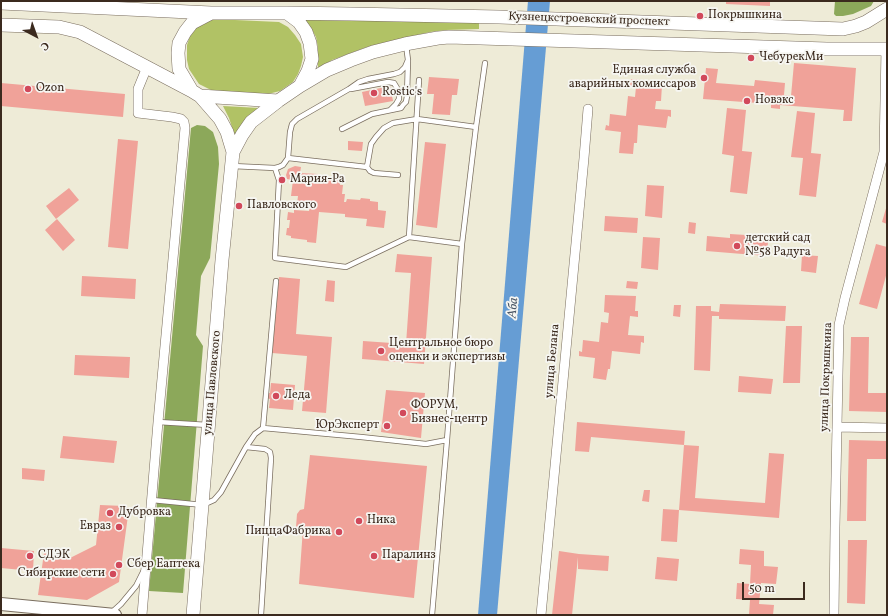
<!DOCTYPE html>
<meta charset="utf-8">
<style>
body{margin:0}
#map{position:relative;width:888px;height:616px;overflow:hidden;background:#eeebd7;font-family:Vollkorn,serif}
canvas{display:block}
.frame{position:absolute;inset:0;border:2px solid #3b2a1e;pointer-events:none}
.north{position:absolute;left:16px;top:16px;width:40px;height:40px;-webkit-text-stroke:3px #f6f6f2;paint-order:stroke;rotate:139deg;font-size:11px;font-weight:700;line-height:16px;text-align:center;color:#3b2a1e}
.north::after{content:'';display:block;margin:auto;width:14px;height:18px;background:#3b2a1e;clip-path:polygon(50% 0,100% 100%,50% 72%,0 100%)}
.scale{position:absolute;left:742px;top:582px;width:63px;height:18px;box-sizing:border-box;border:2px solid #3b2a1e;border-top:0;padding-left:5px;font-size:12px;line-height:14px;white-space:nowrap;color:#3b2a1e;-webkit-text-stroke:3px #f6f6f2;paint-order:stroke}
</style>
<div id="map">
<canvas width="888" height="616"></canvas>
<div class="frame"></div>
<div class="north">С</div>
<div class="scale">50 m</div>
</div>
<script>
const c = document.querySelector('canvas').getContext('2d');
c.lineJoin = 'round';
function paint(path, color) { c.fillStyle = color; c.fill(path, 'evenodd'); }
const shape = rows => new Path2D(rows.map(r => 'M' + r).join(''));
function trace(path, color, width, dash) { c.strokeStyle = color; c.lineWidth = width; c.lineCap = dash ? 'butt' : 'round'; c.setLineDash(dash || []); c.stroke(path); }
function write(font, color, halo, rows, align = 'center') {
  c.font = font + ' Vollkorn,serif'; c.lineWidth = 3.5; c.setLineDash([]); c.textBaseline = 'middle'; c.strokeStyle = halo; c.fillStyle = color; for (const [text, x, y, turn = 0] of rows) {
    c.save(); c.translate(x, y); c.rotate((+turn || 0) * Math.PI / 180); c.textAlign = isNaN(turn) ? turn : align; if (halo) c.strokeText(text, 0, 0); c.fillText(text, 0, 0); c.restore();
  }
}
const green = shape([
 [213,19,279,22,288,27,295,35,301,44,303,57,301,66,298,74,293,82,280,91,264,95,211,90,199,84,189,69,187,60,187,45,190,36,196,28],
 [303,20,479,22,479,29,446,30,430,32,367,47,332,60,318,69,318,48,316,37,311,28],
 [223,106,259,108,235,136,229,118]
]);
const forest = shape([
 [835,1,874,1,871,6,853,14,843,16,836,16,834,14],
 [197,125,205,126,213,132,218,147,219,164,210,258,201,276,196,335,203,346,183,593,149,591,191,128]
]);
const water = shape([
 [528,1,550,1,497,615,478,615]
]);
const building = shape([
 [726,1,770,1,770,6,726,4],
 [794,63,856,68,852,121,843,121,844,110,780,105,780,109,771,108,771,104,703,99,706,68,718,69,716,83,754,86,755,80,785,83,784,95,791,96],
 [429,77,459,79,457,95,452,95,450,115,432,114,434,94,427,94],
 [631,79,649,81,650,84,662,85,661,101,656,101,655,109,671,110,671,117,668,116,666,128,638,125,637,143,634,143,633,154,619,153,621,132,605,130,606,125,609,126,610,114,626,116,628,96,635,97,636,87,630,86],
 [1,83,125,94,123,117,1,106],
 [390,86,393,101,365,106,362,92],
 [727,108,746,110,742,151,752,152,747,194,730,192,734,156,722,154],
 [797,111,815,113,811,153,821,154,816,197,799,195,803,158,791,157],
 [118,139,138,141,128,249,108,247],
 [348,141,363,142,362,151,348,150],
 [425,142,446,144,437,228,416,225],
 [295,166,301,167,300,173,318,174,317,180,320,180,321,176,341,178,340,185,343,185,342,194,345,194,344,202,346,202,347,199,360,200,361,198,370,199,370,201,378,202,378,210,386,211,384,228,366,226,367,219,345,217,345,214,319,212,316,243,307,242,307,240,291,238,291,236,286,235,287,228,289,228,290,220,287,220,288,212,294,213,294,210,309,211,310,205,297,204,298,196,291,196,293,180,287,179,286,175,288,169],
 [647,185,664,186,662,218,645,216],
 [69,188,79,200,56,219,46,206],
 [887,205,887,224,882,222],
 [605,216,638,218,637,233,604,231],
 [57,219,75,240,63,251,45,230],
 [689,222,696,223,695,234,688,233],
 [730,234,746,235,746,239,768,241,767,256,706,251,707,236,730,238],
 [643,237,660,238,658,270,641,268],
 [876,244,887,247,887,272,877,309,859,304],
 [397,254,432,257,424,364,362,359,363,341,406,344,411,273,395,272],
 [802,255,818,256,816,273,801,271],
 [82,276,136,279,135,299,81,296],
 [279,277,300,279,296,334,332,337,326,413,302,411,307,356,272,353],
 [327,280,335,281,334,302,325,301],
 [627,281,638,282,637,289,626,288],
 [605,295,636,296,635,311,638,311,638,317,630,316,628,335,644,336,644,343,641,342,640,354,612,351,610,369,608,369,606,380,593,378,595,358,579,356,579,351,582,352,583,340,599,342,601,322,608,323,609,313,604,312],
 [720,304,786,306,785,321,719,319,719,316,712,316,710,371,694,370,696,306,711,306,711,311,719,312],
 [674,305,681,305,680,317,673,316],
 [786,326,802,326,800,383,783,383],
 [851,337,869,337,868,393,887,393,887,412,849,411],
 [75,355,130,357,129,378,74,375],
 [739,376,773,379,771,394,738,392],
 [271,383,295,385,293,410,269,408,270,399,267,398,268,393,270,393],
 [386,390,425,393,421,438,381,432],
 [577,422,685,431,684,445,591,437,589,452,575,451],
 [63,436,117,441,114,463,60,458],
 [849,440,887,441,887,459,867,459,866,521,847,521],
 [684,445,699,446,695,498,765,503,769,453,784,454,779,518,679,510],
 [310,455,427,466,414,598,299,584,303,528,296,527,297,514,300,510,304,509],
 [22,468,45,470,44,481,22,479],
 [644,490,650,490,649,502,642,501],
 [100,505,124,506,129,508,119,582,87,600,38,595,44,553,72,557,96,545],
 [663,509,679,510,677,542,661,541],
 [848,540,867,540,865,604,847,603],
 [1,548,34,551,33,571,1,568],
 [740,549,764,551,764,566,778,567,776,584,761,583,759,604,774,605,773,615,749,615,750,600,736,599,737,583,750,584,751,565,739,564],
 [559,551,579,554,609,556,608,571,578,569,578,557,572,615,552,615],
 [657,557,679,559,677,581,655,579]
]);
const service = shape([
 [351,89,388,82,394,83,397,88,399,93,399,99,396,104,390,110],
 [342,129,372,114,401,108,403,105,406,102,407,96,408,60,406,45],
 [288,158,290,132,292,124,297,119,349,89,359,82,368,79,394,74,400,72,405,67,408,60],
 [232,166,275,168,279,167,283,165,288,158,367,167,371,144,376,137,384,128,393,123,417,119,476,127],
 [367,167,370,171,374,173,398,175],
 [275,168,279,180,275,258,346,267,409,237,462,244],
 [409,237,419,80],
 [158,422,208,425],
 [263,428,361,437,426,444,447,440,462,244,476,127,485,63],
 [246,447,255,434,263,428,276,281],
 [152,500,203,505,214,500,221,492,246,447,265,449,270,452,271,458,261,615],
 [111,613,121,604,136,586,143,572],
 [432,615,447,440]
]);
const minor = shape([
 [837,427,887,428],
 [142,615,158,422,185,128,184,122,181,119,172,117,138,113,138,89,147,67],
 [541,615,584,158,588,109],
 [834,615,835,527,839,325,845,298,884,152,886,49]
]);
const tertiary = shape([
 [1,604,115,615]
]);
const secondary = shape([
 [1,3,211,13],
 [287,13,351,14,499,17,843,29,856,26,866,22,887,9],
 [1,25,59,27,80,32,192,91],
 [300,86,308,71,312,59,310,43,306,32,299,22,287,13,211,13,192,23,185,32,179,43,178,53,179,69,192,91,200,96,278,101,300,86,327,70,351,60,373,52,405,44,438,38,449,37,827,49,887,49],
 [200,96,220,119,227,132,233,152],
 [193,615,222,260,233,152,242,135,251,122,278,101]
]);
const markers = [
 [700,16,4,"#d1495b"],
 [751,58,4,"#d1495b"],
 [704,78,4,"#d1495b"],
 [28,89,4,"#d1495b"],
 [374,93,4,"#d1495b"],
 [747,101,4,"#d1495b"],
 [282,180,4,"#d1495b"],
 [239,206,4,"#d1495b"],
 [737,246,4,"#d1495b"],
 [381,351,4,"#d1495b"],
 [276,396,4,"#d1495b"],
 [403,413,4,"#d1495b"],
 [387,426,4,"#d1495b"],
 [110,513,4,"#d1495b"],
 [359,521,4,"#d1495b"],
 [119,527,4,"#d1495b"],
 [339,532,4,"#d1495b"],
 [30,556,4,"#d1495b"],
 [374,556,4,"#d1495b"],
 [119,565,4,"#d1495b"],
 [113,574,4,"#d1495b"]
];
const poiNames = [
 ["Покрышкина",708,16],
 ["ЧебурекМи",759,58],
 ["Единая служба",696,71,"right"],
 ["аварийных комиссаров",696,85,"right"],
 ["Ozon",36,89],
 ["Rostic's",382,93],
 ["Новэкс",755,101],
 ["Мария-Ра",290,180],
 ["Павловского",247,206],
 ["детский сад",745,239],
 ["№58 Радуга",745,253],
 ["Центральное бюро",389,344],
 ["оценки и экспертизы",389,358],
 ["Леда",284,396],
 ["ФОРУМ,",411,406],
 ["Бизнес-центр",411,420],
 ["ЮрЭксперт",379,426,"right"],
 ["Дубровка",118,513],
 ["Ника",367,521],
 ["Евраз",111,527,"right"],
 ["ПиццаФабрика",331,532,"right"],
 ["СДЭК",38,556],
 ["Паралинз",382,556],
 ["Сбер Еаптека",127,565],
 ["Сибирские сети",105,574,"right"]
];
const streetNames = [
 ["Кузнецкстроевский проспект",589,20,2],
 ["улица Белана",553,361,-85],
 ["улица Покрышкина",827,377,-88],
 ["улица Павловского",213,383,-85]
];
const waterNames = [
 ["Аба",514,308,-85]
];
paint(green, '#b1c265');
paint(forest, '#8ca85a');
paint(water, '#669dd4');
paint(building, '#f0a299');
trace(service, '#7a6e5f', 6);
trace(minor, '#7a6e5f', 10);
trace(tertiary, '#7a6e5f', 14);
trace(secondary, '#7a6e5f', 14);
trace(service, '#fff', 4.5);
trace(minor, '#fff', 9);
trace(tertiary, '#fff', 12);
trace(secondary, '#fff', 13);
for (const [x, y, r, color] of markers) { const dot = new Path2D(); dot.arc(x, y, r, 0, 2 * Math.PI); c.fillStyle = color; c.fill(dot); trace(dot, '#f6f6f2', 1.5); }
write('12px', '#3b2a1e', '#f6f6f2', poiNames, 'left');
write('12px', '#3b2a1e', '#f6f6f2', streetNames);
write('italic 13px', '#4c5867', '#f6f6f2', waterNames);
</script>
